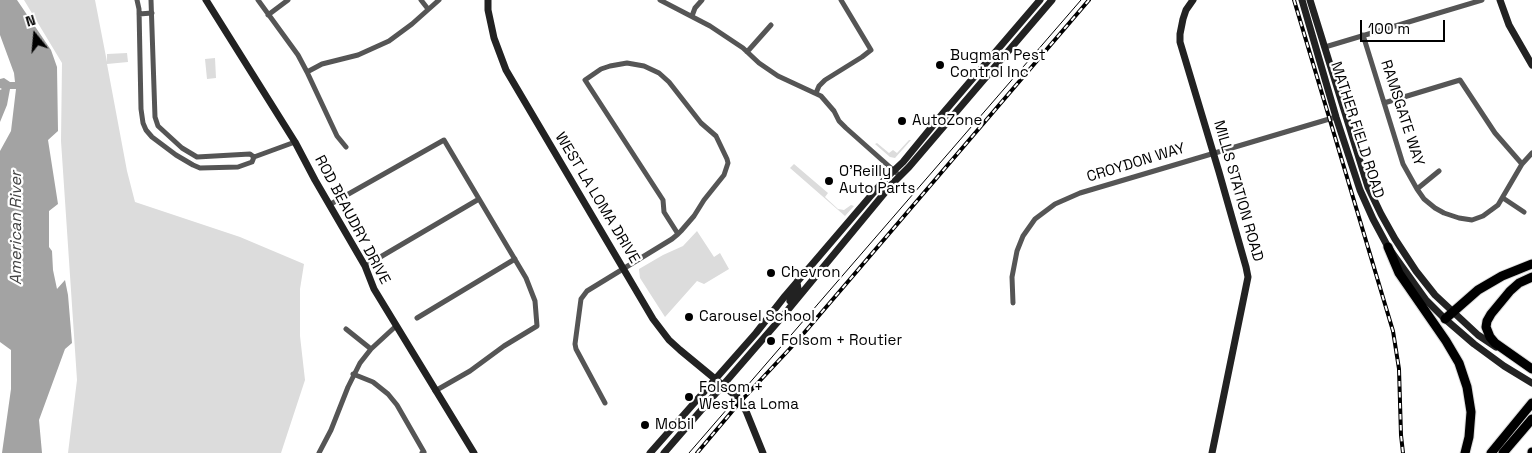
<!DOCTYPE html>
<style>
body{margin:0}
#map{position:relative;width:1532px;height:453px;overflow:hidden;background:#fff;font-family:"Space Grotesk",sans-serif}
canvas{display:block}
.north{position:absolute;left:10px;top:10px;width:50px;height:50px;-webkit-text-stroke:4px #fff;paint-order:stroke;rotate:343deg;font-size:14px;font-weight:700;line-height:20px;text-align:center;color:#000}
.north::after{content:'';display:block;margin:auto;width:18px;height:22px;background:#000;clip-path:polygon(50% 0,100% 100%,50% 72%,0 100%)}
.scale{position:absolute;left:1360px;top:20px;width:85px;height:22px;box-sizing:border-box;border:2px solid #000;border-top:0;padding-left:6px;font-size:15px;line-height:18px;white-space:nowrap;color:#000;-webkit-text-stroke:4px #fff;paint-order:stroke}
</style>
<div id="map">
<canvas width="1532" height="453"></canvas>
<div class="north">N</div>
<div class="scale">100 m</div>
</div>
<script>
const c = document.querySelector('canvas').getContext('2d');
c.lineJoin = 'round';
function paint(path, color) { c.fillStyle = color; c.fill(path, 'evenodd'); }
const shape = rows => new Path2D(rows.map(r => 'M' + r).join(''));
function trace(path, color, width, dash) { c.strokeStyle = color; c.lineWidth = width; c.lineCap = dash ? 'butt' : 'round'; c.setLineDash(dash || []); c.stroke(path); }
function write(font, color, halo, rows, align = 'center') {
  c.font = font + ' "Space Grotesk",sans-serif'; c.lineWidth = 4.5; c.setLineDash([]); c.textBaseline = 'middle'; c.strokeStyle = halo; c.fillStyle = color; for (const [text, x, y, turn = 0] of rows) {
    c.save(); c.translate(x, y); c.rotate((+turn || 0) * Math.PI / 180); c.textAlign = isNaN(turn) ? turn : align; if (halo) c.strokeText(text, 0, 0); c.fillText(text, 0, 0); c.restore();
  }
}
const green = shape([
 [24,0,95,0,107,62,107,54,127,53,128,62,107,64,127,171,135,202,240,237,304,264,300,289,300,336,305,380,281,453,68,453,77,380,61,141,62,63],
 [215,58,216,78,207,79,205,59],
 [909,140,911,140,895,158,890,157,875,144,877,143,889,153,893,150,897,153],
 [794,164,828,193,825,197,838,209,844,210,851,205,854,206,845,216,790,168],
 [697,231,714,257,720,253,729,269,704,284,697,281,665,317,640,278,639,269,663,255,683,246]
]);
const water = shape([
 [0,0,17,0,51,50,57,67,58,131,48,140,58,204,49,211,49,247,52,251,53,270,57,289,65,280,68,295,72,343,65,349,39,420,42,453,2,453,11,389,11,350,0,342,0,151,11,131,16,89,10,89,7,105,0,122,0,90,2,89,0,88,0,79,4,78,10,82,15,82,14,73,0,35]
]);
const street = shape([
 [137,0,139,9,141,109,143,123,146,130,152,137,176,155,193,165,200,168,238,167,252,162,254,157,295,142],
 [151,0,155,117,158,126,182,148,197,157,250,154,254,157],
 [258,0,298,55,307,72,337,136,346,147],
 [421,0,428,9],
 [660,0,710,26,743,48,759,63,778,76,821,96,834,111,839,121,846,128,900,176],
 [139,14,152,13],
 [268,15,288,0],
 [692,16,695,8,702,0],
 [1363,35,1403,164,1417,189,1424,199,1435,208,1444,213,1459,218,1472,220,1483,216,1498,205,1522,164,1532,153],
 [1325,47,1482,0],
 [747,52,771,25],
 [307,72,322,64,358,55,389,41,412,24,439,0],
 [816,93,819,86,825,80,862,57,871,50,841,0],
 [1384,103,1460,80,1495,133,1522,164],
 [1417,189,1439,171],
 [1503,198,1524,212],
 [329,205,444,140,526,278,535,301,537,326,504,346,470,371,435,391],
 [365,266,479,199],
 [1013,303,1012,277,1017,251,1023,236,1035,219,1055,204,1080,193,1336,117],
 [417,318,515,259],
 [346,329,371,349],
 [353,374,373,382,388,394,397,405,424,452,422,453],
 [605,403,576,349,575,344,581,299,587,291,672,239,678,234,681,231,694,216,704,200,724,175,728,163,727,159,716,136,701,123,669,82,659,73,644,66,627,63,610,66,601,69,585,80,663,200,664,212,678,234],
 [319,453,331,430,348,387,360,363,371,349,396,326]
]);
const secondary = shape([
 [206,0,295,142,315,180,365,266,374,289,474,453],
 [488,0,488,10,494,38,506,70,653,319,669,340,680,350,737,397,746,411,763,453],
 [1193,0,1186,10,1183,19,1180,34,1180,42,1219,172,1246,267,1248,277,1212,453],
 [1302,0,1336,117,1360,190,1373,219,1388,247,1426,300,1445,319,1474,344,1504,366,1532,383],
 [1310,0,1368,187,1381,214,1395,239,1416,271,1435,295,1478,335,1496,347],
 [1500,0,1509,25,1532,65],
 [790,301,798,289,797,282],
 [650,453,756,333,785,296,886,178,903,162,944,112,1040,0],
 [664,453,782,317,892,184,909,167,1052,0]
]);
const highway = shape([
 [1388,247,1399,273,1446,341,1459,363,1467,387,1471,412,1469,437,1465,453],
 [1532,277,1519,283,1510,291,1491,314,1487,321,1486,327,1490,337,1495,343,1532,369],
 [1445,319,1478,290,1502,276,1532,264],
 [1491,453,1532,403],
 [1503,453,1532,419],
 [1532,453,1532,452]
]);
const tram = shape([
 [689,453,1081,0]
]);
const rail = shape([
 [1294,0,1393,331,1399,369,1401,435,1403,453],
 [697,453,740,402,798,340,1089,0]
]);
const markers = [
 [940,65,5,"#000"],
 [902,121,5,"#000"],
 [829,181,5,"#000"],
 [771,273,5,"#000"],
 [689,317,5,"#000"],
 [771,341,5,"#000"],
 [689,397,5,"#000"],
 [645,425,5,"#000"]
];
const poiNames = [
 ["Bugman Pest",950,56],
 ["Control Inc",950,73],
 ["AutoZone",912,121],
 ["O'Reilly",839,172],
 ["Auto Parts",839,189],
 ["Chevron",781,273],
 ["Carousel School",699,317],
 ["Folsom + Routier",781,341],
 ["Folsom +",699,388],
 ["West La Loma",699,405],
 ["Mobil",655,425]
];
const streetNames = [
 ["RAMSGATE WAY",1402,113,72],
 ["MATHER FIELD ROAD",1357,130,72],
 ["CROYDON WAY",1136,163,-17],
 ["MILLS STATION ROAD",1238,191,74],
 ["WEST LA LOMA DRIVE",597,198,59],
 ["ROD BEAUDRY DRIVE",352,220,62]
];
const waterNames = [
 ["American River",17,228,-90]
];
paint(green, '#dcdcdc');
paint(water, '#a3a3a3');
trace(highway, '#dbdbdb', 11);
trace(street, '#555', 5);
trace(secondary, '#222', 7);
trace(highway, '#000', 9);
trace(tram, '#000', 1);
trace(rail, '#000', 4);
trace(rail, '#fff', 2, [5.5]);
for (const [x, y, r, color] of markers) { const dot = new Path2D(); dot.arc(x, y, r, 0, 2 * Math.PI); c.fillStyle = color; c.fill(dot); trace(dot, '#fff', 2); }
write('15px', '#000', '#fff', poiNames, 'left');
write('15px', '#000', '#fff', streetNames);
write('italic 16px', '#444', '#fff', waterNames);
</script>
